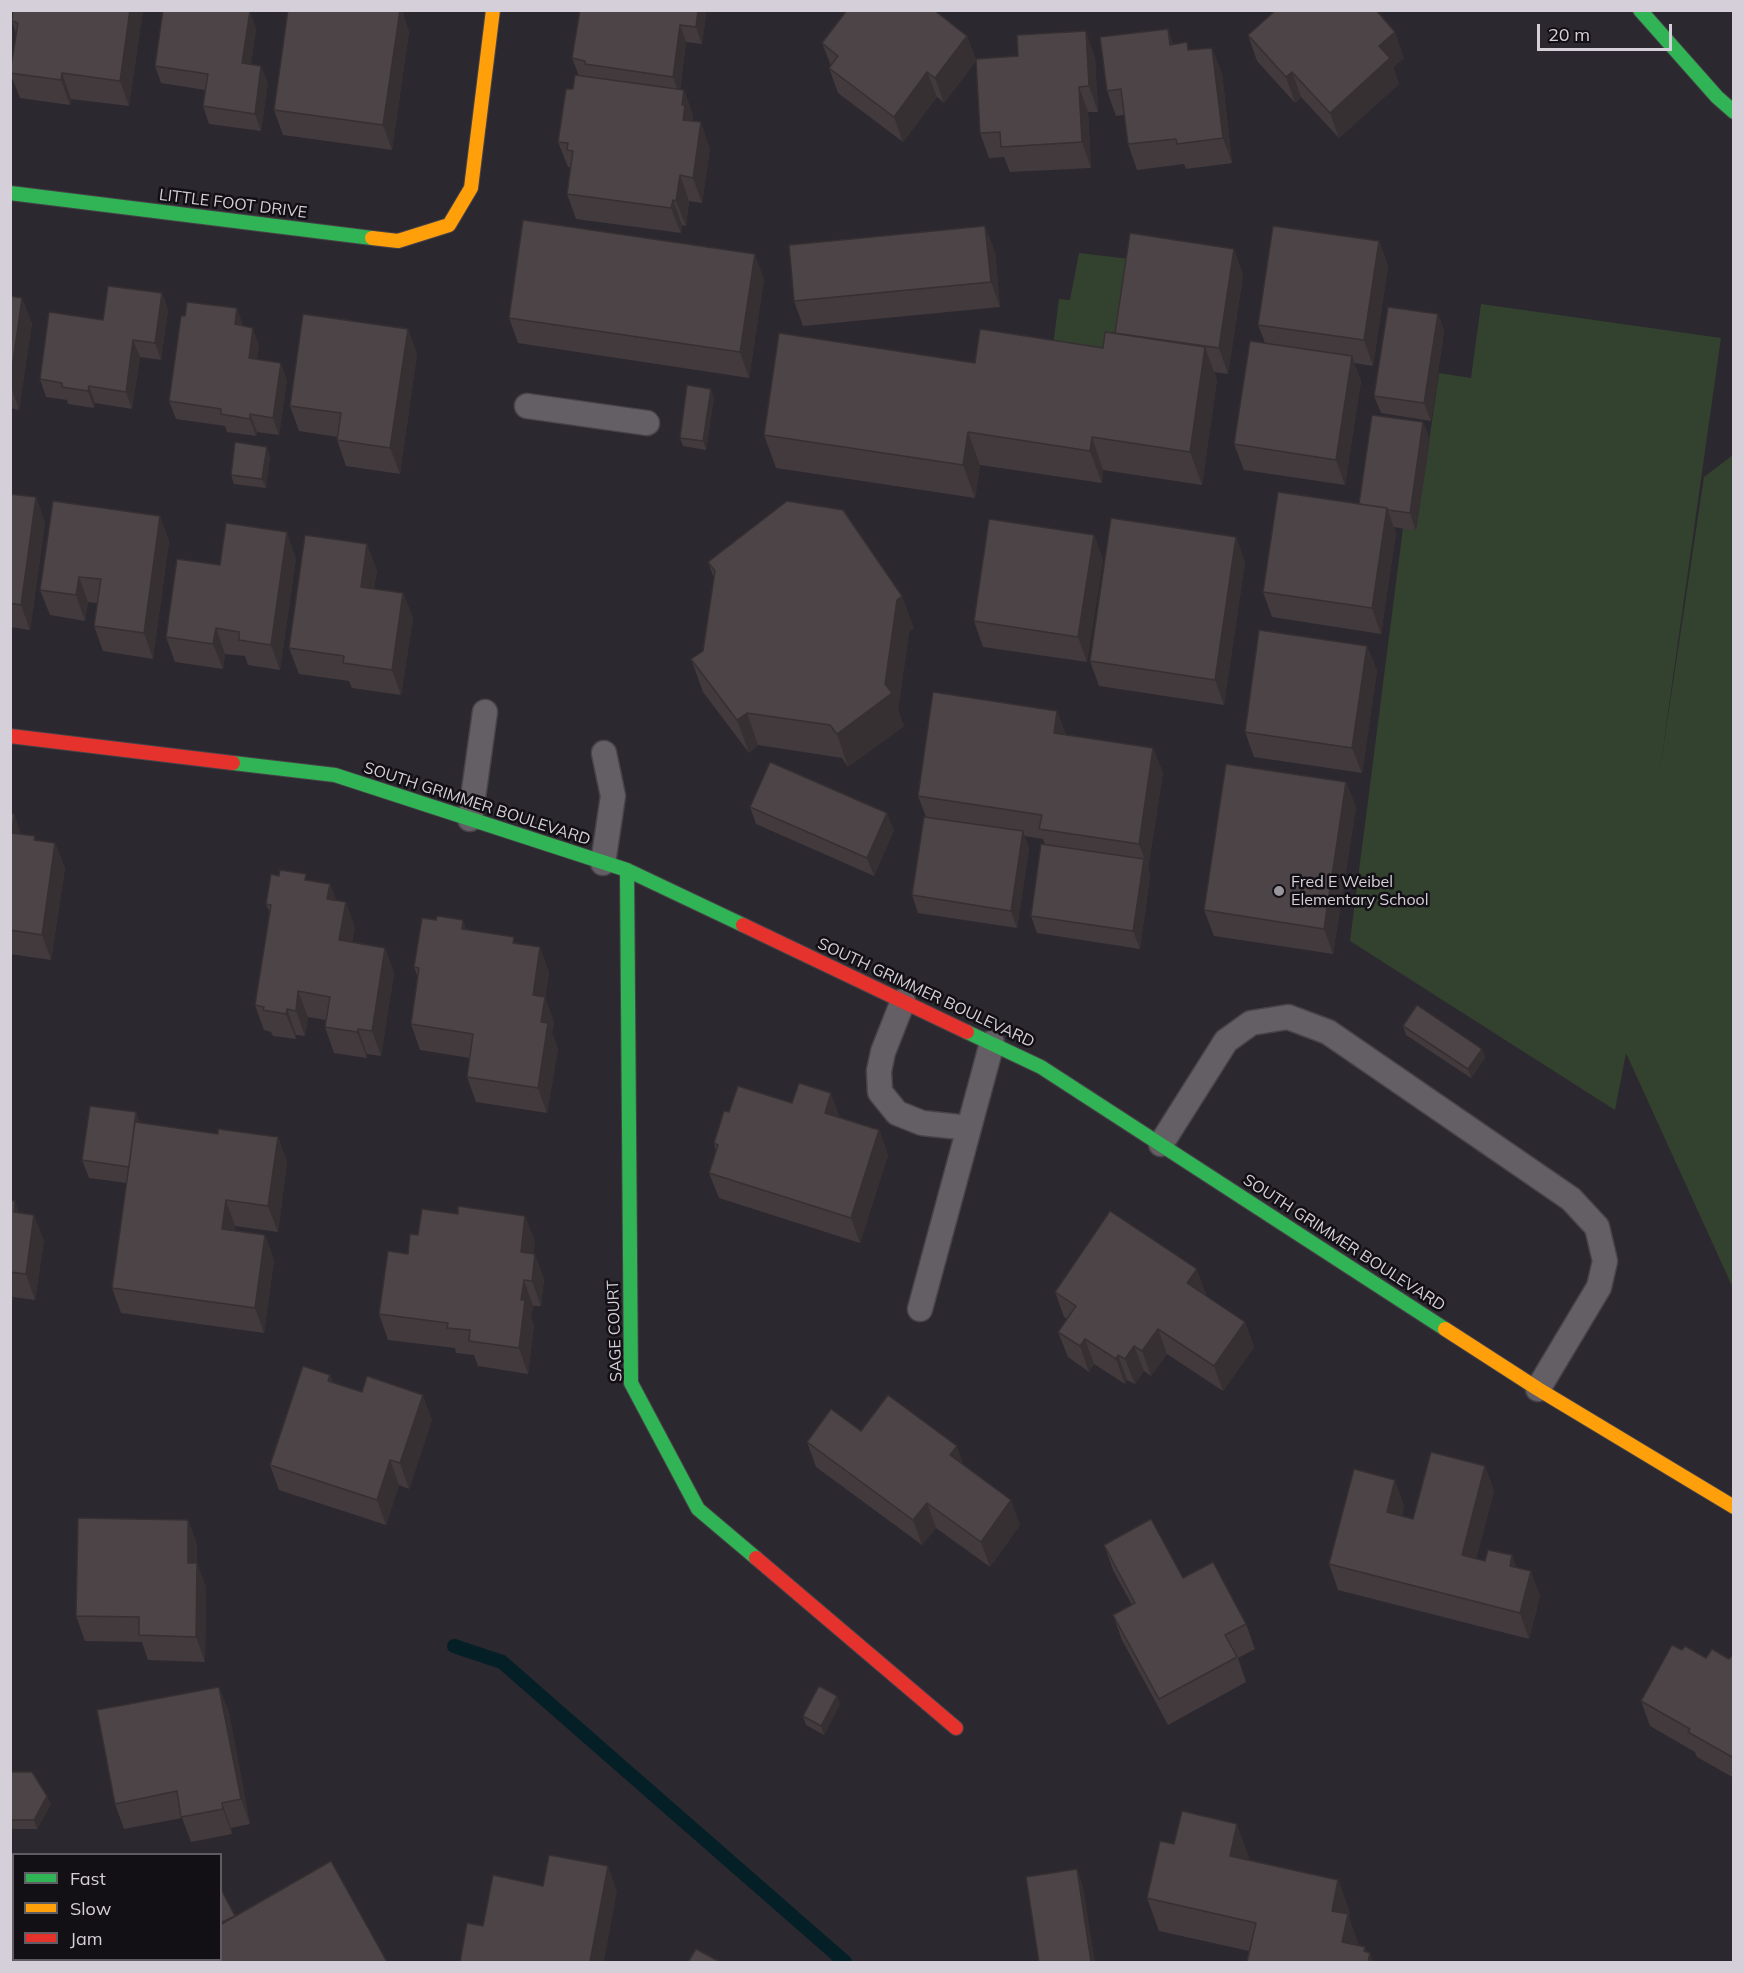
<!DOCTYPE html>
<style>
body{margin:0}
#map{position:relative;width:1744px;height:1973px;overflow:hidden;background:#2c282f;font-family:Mulish,sans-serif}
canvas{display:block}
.frame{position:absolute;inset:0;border:12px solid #d4cfd8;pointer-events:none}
.legend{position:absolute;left:12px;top:1853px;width:210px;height:108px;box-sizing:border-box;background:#131015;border:2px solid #605c63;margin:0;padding:8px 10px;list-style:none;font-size:18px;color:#d4cfd8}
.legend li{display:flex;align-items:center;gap:12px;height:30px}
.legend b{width:30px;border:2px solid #605c63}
.scale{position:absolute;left:1537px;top:24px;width:135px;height:27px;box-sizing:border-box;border:3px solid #d4cfd8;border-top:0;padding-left:8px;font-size:18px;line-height:21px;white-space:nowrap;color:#d4cfd8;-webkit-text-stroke:4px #131015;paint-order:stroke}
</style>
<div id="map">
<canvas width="1744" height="1973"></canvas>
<div class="frame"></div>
<ul class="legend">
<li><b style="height:8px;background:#30b455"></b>Fast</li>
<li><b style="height:8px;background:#ff9f0a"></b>Slow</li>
<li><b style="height:8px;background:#e5322d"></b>Jam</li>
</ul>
<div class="scale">20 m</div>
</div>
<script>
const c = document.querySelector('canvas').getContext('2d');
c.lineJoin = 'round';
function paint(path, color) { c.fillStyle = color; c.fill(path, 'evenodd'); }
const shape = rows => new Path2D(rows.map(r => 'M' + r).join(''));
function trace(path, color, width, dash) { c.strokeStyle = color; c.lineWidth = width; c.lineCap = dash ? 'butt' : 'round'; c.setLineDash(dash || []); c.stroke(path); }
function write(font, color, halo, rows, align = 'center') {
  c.font = font + ' Mulish,sans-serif'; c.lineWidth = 5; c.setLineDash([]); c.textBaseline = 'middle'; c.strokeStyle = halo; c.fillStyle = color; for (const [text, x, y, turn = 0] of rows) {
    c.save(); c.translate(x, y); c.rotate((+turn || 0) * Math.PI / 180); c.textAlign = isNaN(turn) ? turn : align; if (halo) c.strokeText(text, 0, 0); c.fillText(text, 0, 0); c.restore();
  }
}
const green = shape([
 [1079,253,1130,259,1124,358,1050,370,1059,299,1070,300],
 [1481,304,1721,338,1659,776,1704,477,1733,455,1733,1288,1626,1053,1615,1110,1350,941,1403,528,1416,530,1439,373,1471,378]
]);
const stream = shape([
 [454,1646,502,1662,845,1962]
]);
const lane = shape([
 [527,406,647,423],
 [470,819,485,712],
 [603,863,613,796,604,753],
 [903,1001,883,1052,879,1071,880,1092,897,1113,922,1123,969,1128],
 [1161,1144,1226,1041,1251,1023,1288,1017,1328,1032,1571,1199,1597,1227,1605,1261,1599,1287,1538,1389],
 [920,1309,992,1043]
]);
const fast = shape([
 [1640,10,1717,97,1734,112],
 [10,193,372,238],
 [233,763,335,775,627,870,743,925],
 [627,870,631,1383,698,1509,756,1558],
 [967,1032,1041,1067,1445,1329]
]);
const slow = shape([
 [372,238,398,241,449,225,471,188,493,10],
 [1445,1329,1538,1389,1734,1507]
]);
const jam = shape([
 [10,736,233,763],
 [743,925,967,1032],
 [756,1558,956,1728]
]);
const wall = shape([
 [143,10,129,106,71,99,70,105,20,98,10,73,16,34,12,21],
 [288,10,402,10,409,32,392,150,283,135,274,110],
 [706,14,702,44,686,42,680,90,684,90,693,116,692,121,710,148,702,203,689,201,686,226,682,225,681,233,576,219,567,194,570,167,568,167,558,142,579,76,572,58],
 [256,28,251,64,268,83,261,131,209,124,203,106,205,90,161,83,155,66],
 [1248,35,1404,58,1393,67,1399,84,1339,138,1301,97,1295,103,1257,61],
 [967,36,976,60,1095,57,1098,112,1088,112,1091,168,1010,172,1004,157,989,158,980,133,976,61,944,103,937,97,903,142,838,93,829,68,831,66,822,43],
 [1187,42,1189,50,1222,73,1232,163,1186,169,1184,164,1137,170,1128,144,1124,115,1116,116,1107,91,1174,44],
 [1379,241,1388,266,1373,366,1354,363,1361,381,1345,485,1244,470,1234,444,1265,343,1258,325],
 [1234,249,1243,275,1228,374,1214,372,1217,380,1202,485,1103,470,1102,483,980,465,975,498,776,468,764,435,975,363,1103,348,1115,333],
 [995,251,1000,307,803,326,794,301],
 [764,279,749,378,518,343,509,318],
 [162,293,168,310,161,360,140,357,132,409,95,403,94,408,68,404,67,400,46,397,40,379,103,320],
 [10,296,32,323,19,410,10,408],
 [1438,314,1444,331,1431,421,1381,413,1374,396],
 [243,326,259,345,257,359,287,380,279,435,257,432,256,436,227,432,225,426,176,419,169,401],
 [408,329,417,354,400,474,346,466,337,440,338,437,299,431,290,406],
 [714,398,706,450,683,446,680,438],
 [1423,422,1430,440,1416,531,1394,527,1396,533,1381,634,1272,617,1263,592,1359,504],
 [270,456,266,488,234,484,231,475],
 [10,494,36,497,45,523,30,630,10,627],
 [160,516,169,541,153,659,103,651,94,626,97,603,88,602,85,621,50,615,40,590],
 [1094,535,1103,560,1087,662,983,647,974,621],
 [1236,537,1245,562,1224,705,1099,686,1090,661],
 [296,558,280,670,248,665,245,656,225,654,223,669,175,662,166,637,220,565],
 [708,562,914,628,909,632,898,710,904,726,848,767,842,758,758,745,749,753,703,692,691,659,703,651,714,578],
 [377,570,374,589,403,593,413,618,401,695,352,688,349,681,299,674,289,648],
 [1367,646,1377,671,1362,773,1254,757,1245,732],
 [1057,711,1066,735,1153,748,1163,773,1148,869,1150,876,1140,949,1037,933,1031,916,1045,845,1043,839,1024,836,1029,848,1017,928,918,913,912,895,926,817,918,796],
 [1346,782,1356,807,1333,954,1214,936,1204,910],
 [750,807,894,830,874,876,756,824],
 [10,814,14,814,21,835,36,840,55,843,65,868,51,960,10,954],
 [309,880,330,884,336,900,355,927,352,943,385,948,394,973,381,1056,367,1054,367,1058,334,1053,325,1027,326,1020,308,1017,305,1036,296,1035,296,1039,273,1036,271,1032,264,1030,255,1005,270,913,266,904],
 [467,929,517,943,549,972,545,998,554,1022,552,1033,558,1049,547,1113,476,1102,467,1077,470,1058,420,1050,411,1024,418,978,414,967],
 [1403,1026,1482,1049,1485,1058,1471,1078,1406,1035],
 [136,1112,140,1123,218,1134,278,1137,287,1162,278,1232,235,1226,235,1230,265,1235,274,1260,264,1333,121,1313,112,1288,127,1183,89,1178,82,1160],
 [729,1112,840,1117,879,1130,888,1155,860,1243,719,1198,709,1173,716,1151,714,1143],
 [10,1201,19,1212,44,1240,35,1300,13,1297,13,1300,10,1300],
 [535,1241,533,1254,544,1279,541,1306,533,1306,531,1317,534,1325,528,1374,478,1366,474,1355,456,1353,455,1348,388,1340,379,1314,408,1254],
 [1055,1292,1206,1294,1205,1295,1245,1322,1254,1347,1223,1391,1167,1354,1151,1376,1144,1371,1135,1384,1127,1380,1125,1384,1094,1364,1089,1372,1068,1357,1058,1332,1067,1319,1064,1317],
 [330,1375,333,1383,432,1420,409,1489,399,1485,386,1525,279,1490,270,1465],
 [861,1431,963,1465,1020,1525,990,1567,936,1528,922,1545,816,1467,807,1442],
 [1485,1466,1494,1491,1476,1559,1485,1561,1512,1555,1516,1567,1540,1596,1529,1639,1338,1590,1329,1564,1404,1505,1402,1516,1413,1519],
 [188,1520,197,1545,197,1563,206,1588,205,1662,148,1660,142,1642,85,1641,76,1616],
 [1104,1545,1183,1578,1246,1624,1255,1649,1238,1658,1246,1682,1168,1725,1122,1640,1113,1615,1132,1605,1113,1570],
 [1682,1650,1706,1658,1729,1659,1734,1654,1734,1778,1697,1757,1695,1752,1650,1726,1641,1701],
 [219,1687,229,1713,250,1824,231,1828,232,1834,191,1842,182,1818,124,1829,115,1804],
 [837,1696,840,1704,824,1735,806,1725,803,1716],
 [10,1772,51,1804,37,1829,10,1829],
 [1249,1857,1248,1860,1338,1880,1350,1913,1349,1917,1249,1951,1159,1931,1147,1898]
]);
const shadedWall = shape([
 [130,10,143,10,129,106,120,81],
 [400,10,402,10,409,32,392,150,383,125],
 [698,10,705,10,706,14,702,44,696,27],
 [250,11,256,28,249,80,242,63],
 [680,25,686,42,679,94,673,77],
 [1168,29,1177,54,1170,45],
 [1086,31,1095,57,1098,112,1089,86],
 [1395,32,1404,58,1393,67,1399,84,1339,138,1330,113,1379,46],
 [967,36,976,61,944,103,935,78],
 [1212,48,1222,73,1232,163,1223,138],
 [261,66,268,83,261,131,255,114],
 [927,72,937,97,903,142,894,117],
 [1292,72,1301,97,1295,103,1286,77],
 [62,73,71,99,70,105,61,80],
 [1079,87,1088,112,1091,168,1082,142],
 [684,90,693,116,692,123,683,120,682,105],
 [701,122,710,148,702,203,693,178],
 [680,175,689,201,686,226,676,201],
 [673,200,682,225,681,233,671,208],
 [985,226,995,251,1000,307,991,282],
 [1379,241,1388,266,1373,366,1364,340],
 [1234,249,1243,275,1228,374,1219,348],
 [755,254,764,279,749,378,740,352],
 [162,293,168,310,161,360,155,343],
 [22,298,32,323,19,410,10,383],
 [237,308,243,325,241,342,235,324],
 [1438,314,1444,331,1431,421,1424,403],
 [253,328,259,345,255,375,249,358],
 [408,329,417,354,400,474,390,448],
 [133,340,140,357,132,409,126,392],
 [1205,347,1217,380,1202,485,1190,452],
 [1352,356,1361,381,1345,485,1336,460],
 [281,363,287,380,279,435,273,418],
 [89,386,95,403,94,408,88,391],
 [711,389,714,398,706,450,703,441],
 [250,414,257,432,256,436,250,419],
 [1423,422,1430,440,1416,531,1410,513],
 [968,432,980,465,975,498,963,465],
 [1092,437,1103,470,1102,483,1090,451],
 [267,447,270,456,266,488,262,479],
 [36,497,45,523,30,630,21,605],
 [1387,508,1396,533,1381,634,1372,608],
 [160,516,169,541,153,659,144,633],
 [287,532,296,558,280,670,271,645],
 [1094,535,1103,560,1087,662,1078,637],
 [1236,537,1245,562,1224,705,1215,680],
 [367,544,377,570,370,612,361,587],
 [79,577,88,602,85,621,76,595],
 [403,593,413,618,401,695,392,670],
 [902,596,914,628,909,632,898,710,904,726,848,767,837,734,885,684,897,600],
 [216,628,225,654,223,669,213,644],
 [1367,646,1377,671,1362,773,1352,748],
 [1057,711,1066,736,1054,733],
 [747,713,758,745,749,753,737,720],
 [1153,748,1163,773,1148,869,1139,844],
 [1346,782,1356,807,1333,954,1324,929],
 [887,813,894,830,874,876,867,858],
 [14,814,23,840,12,833],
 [1023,831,1029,848,1017,928,1011,911],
 [55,843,65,868,51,960,42,935],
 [1144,859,1150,876,1140,949,1133,931],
 [330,884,339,909,327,899],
 [346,902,355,927,348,966,339,940],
 [463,920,472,945,462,929],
 [540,947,549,972,545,998,554,1022,552,1033,558,1049,547,1113,538,1088,541,1022,533,995],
 [385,948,394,973,381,1056,372,1031],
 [298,991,308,1017,305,1036,296,1011],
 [287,1009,296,1035,296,1039,286,1014],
 [358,1029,367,1054,367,1058,357,1032],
 [1482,1049,1485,1058,1471,1078,1468,1069],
 [831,1093,840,1118,825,1113],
 [136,1112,143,1130,129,1167],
 [879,1130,888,1155,860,1243,851,1218],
 [278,1137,287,1162,278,1232,268,1206],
 [226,1200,235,1226,232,1254,222,1229],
 [15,1201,24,1227,14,1212],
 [34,1215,44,1240,35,1300,26,1274],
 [525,1216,535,1241,530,1278,521,1252],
 [265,1235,274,1260,264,1333,255,1308],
 [535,1254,544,1279,541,1306,532,1281],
 [1197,1269,1206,1294,1196,1308,1187,1283],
 [524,1280,533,1306,531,1317,534,1325,528,1374,519,1348,521,1300],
 [10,1288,13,1297,13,1300,10,1294],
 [1245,1322,1254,1347,1223,1391,1214,1366],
 [1158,1329,1167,1354,1151,1376,1142,1351],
 [1085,1339,1094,1364,1089,1372,1080,1346],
 [1134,1346,1144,1371,1135,1384,1125,1359],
 [1118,1355,1127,1380,1125,1384,1116,1359],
 [330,1375,340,1401,328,1381],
 [423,1395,432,1420,409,1489,400,1463],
 [957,1446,966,1471,950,1455],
 [390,1460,399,1485,386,1525,377,1500],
 [1485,1466,1494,1491,1471,1580,1462,1555],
 [1395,1480,1404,1505,1396,1537,1387,1512],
 [1011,1500,1020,1525,990,1567,981,1542],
 [927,1503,936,1528,922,1545,913,1520],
 [188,1520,197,1545,197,1563,206,1588,205,1662,196,1637,188,1563],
 [1512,1555,1521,1581,1510,1566],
 [1531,1571,1540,1596,1529,1639,1520,1613],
 [219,1687,229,1713,250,1824,241,1799],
 [837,1696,840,1704,824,1735,821,1726],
 [47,1796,51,1804,37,1829,34,1820],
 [222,1803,231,1828,232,1834,223,1809],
 [1237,1824,1249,1857,1242,1889,1230,1856],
 [608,1866,617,1891,604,1962,590,1962],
 [1077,1869,1083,1886,1095,1962,1091,1962],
 [1338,1880,1350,1913,1349,1917,1360,1947,1349,1962,1332,1911],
 [1365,1947,1369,1958,1370,1953,1373,1962,1368,1962,1364,1951]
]);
const building = shape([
 [13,10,130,10,120,81,62,73,61,80,10,73,18,23,12,21,13,10],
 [163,10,250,11,242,63,261,66,255,114,203,106,208,74,155,66,163,10],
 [288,10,400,10,383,125,274,110,288,10],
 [580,10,698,10,696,27,680,25,673,77,585,64,585,61,572,58,580,10],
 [847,10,934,10,967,36,935,78,927,72,894,117,829,68,838,56,822,43,847,10],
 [1276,10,1376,10,1395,32,1379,46,1390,58,1330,113,1292,72,1286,77,1248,35,1276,10],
 [1168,29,1170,45,1187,42,1188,50,1212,48,1223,138,1177,144,1176,139,1128,144,1121,89,1107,91,1100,37,1168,29],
 [1086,31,1089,86,1079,87,1082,142,1001,147,1000,132,980,133,976,59,1018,56,1017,35,1086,31],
 [575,75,684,90,682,105,685,105,683,120,701,122,693,178,680,175,676,201,673,200,671,208,567,194,573,151,567,150,568,143,558,142,566,89,573,89,575,75],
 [523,220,755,254,740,352,509,318,523,220],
 [985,226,991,282,794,301,789,245,985,226],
 [1273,226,1379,241,1364,340,1258,325,1273,226],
 [1130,233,1234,249,1219,348,1115,333,1130,233],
 [108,286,162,293,155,343,133,340,126,392,89,386,88,391,62,387,62,383,40,379,49,312,103,320,108,286],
 [10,296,22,298,10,383,10,296],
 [187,302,237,308,235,324,253,328,249,358,281,363,273,418,250,414,250,419,221,414,221,409,169,401,181,316,185,316,187,302],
 [1388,307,1438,314,1424,403,1374,396,1388,307],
 [303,314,408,329,390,448,337,440,341,413,290,406,303,314],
 [980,329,1103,348,1105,332,1205,347,1190,452,1092,437,1090,451,968,432,963,465,764,435,779,333,975,363,980,329],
 [1250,341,1352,356,1336,460,1234,444,1250,341],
 [687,385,711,389,703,441,680,438,687,385],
 [1372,415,1423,422,1410,513,1388,510,1387,508,1359,504,1372,415],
 [235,442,267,447,262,479,231,475,235,442],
 [1278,492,1387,508,1372,608,1263,592,1278,492],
 [10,494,36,497,21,605,10,603,10,494],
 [53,501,160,516,144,633,94,626,101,579,79,577,76,595,40,590,53,501],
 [787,501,843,510,902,596,897,600,885,684,892,693,837,734,830,725,747,713,737,720,691,659,703,651,715,571,708,562,787,501],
 [1111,518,1236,537,1215,680,1090,661,1111,518],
 [989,519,1094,535,1078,637,974,621,989,519],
 [226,523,287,532,271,645,239,640,239,632,216,628,213,644,166,637,177,559,220,565,226,523],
 [305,535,367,544,361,587,403,593,392,670,343,663,344,656,289,648,305,535],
 [1259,630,1367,646,1352,748,1245,732,1259,630],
 [933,692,1057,711,1054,733,1153,748,1139,844,1039,829,1042,815,918,796,933,692],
 [770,762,887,813,867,858,750,807,770,762],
 [1226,764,1346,782,1324,929,1204,910,1226,764],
 [10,814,14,814,12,833,35,836,34,840,55,843,42,935,10,930,10,814],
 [924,817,1023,831,1011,911,912,895,924,817],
 [1041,844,1144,859,1133,931,1031,916,1041,844],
 [280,870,306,874,305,880,330,884,327,899,346,902,339,940,385,948,372,1031,358,1029,357,1032,325,1027,330,997,298,991,296,1011,287,1009,286,1014,263,1010,264,1007,255,1005,271,905,266,904,271,874,279,876,280,870],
 [437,916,463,920,462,929,514,937,513,943,540,947,533,995,545,997,541,1022,548,1023,538,1088,467,1077,473,1034,411,1024,419,968,414,967,422,918,436,920,437,916],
 [1417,1005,1482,1049,1468,1069,1403,1026,1417,1005],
 [799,1083,831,1093,825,1113,879,1130,851,1218,709,1173,718,1145,714,1143,724,1111,729,1112,738,1086,792,1103,799,1083],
 [90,1106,136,1112,129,1167,82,1160,90,1106],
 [135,1122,218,1134,218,1129,278,1137,268,1206,226,1200,222,1229,265,1235,255,1308,112,1288,135,1122],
 [10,1201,15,1201,14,1212,34,1215,26,1274,10,1272,10,1201],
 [458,1206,525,1216,521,1252,535,1254,532,1281,524,1280,521,1300,525,1300,519,1348,469,1341,470,1330,447,1328,448,1323,379,1314,388,1251,408,1254,410,1234,418,1235,422,1209,458,1214,458,1206],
 [1110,1211,1197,1269,1187,1283,1245,1322,1214,1366,1158,1329,1142,1351,1134,1346,1125,1359,1118,1355,1116,1359,1085,1339,1080,1346,1058,1332,1076,1306,1055,1292,1110,1211],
 [303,1366,330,1375,328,1381,362,1392,367,1376,423,1395,400,1463,390,1460,377,1500,270,1465,303,1366],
 [888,1395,957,1446,950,1455,1011,1500,981,1542,927,1503,913,1520,807,1442,831,1409,861,1431,888,1395],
 [1431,1452,1485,1466,1462,1555,1485,1561,1488,1550,1512,1555,1510,1566,1531,1571,1520,1613,1329,1564,1354,1469,1395,1480,1387,1512,1413,1519,1431,1452],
 [78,1518,188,1520,188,1563,197,1563,196,1637,139,1635,139,1617,76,1616,78,1518],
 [1151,1519,1183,1578,1213,1562,1246,1624,1225,1635,1237,1657,1159,1699,1113,1615,1135,1603,1104,1545,1151,1519],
 [1672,1645,1682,1650,1685,1646,1706,1658,1712,1649,1729,1659,1734,1654,1734,1758,1688,1732,1690,1729,1641,1701,1672,1645],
 [819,1686,837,1696,821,1726,803,1716,819,1686],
 [219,1687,241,1799,222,1803,223,1809,181,1817,177,1791,115,1804,97,1710,219,1687],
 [10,1772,32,1772,47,1796,34,1820,10,1820,10,1772],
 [1182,1811,1237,1824,1230,1856,1338,1880,1332,1911,1348,1914,1342,1942,1365,1947,1364,1951,1370,1953,1368,1962,1247,1962,1256,1923,1147,1898,1160,1841,1174,1844,1182,1811],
 [549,1855,608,1866,590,1962,460,1962,467,1923,483,1926,493,1875,543,1886,549,1855],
 [331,1861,387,1962,191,1962,189,1959,220,1959,220,1925,331,1861],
 [1077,1869,1091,1962,1039,1962,1026,1877,1077,1869],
 [222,1891,235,1916,220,1923,220,1892,222,1891],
 [696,1949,720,1962,688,1962,696,1949]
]);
const markers = [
 [1279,891,6,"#99959d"]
];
const streetNames = [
 ["LITTLE FOOT DRIVE",233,204,7],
 ["SOUTH GRIMMER BOULEVARD",477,804,18],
 ["SOUTH GRIMMER BOULEVARD",926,993,25],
 ["SOUTH GRIMMER BOULEVARD",1344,1243,33],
 ["SAGE COURT",615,1331,-92]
];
const poiNames = [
 ["Fred E Weibel",1291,882],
 ["Elementary School",1291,900]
];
paint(green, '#33422f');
trace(stream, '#041f25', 14);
trace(lane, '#474349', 27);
trace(fast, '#474349', 16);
trace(slow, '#474349', 16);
trace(jam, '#474349', 16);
trace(lane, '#635f65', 24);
trace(fast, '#30b455', 14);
trace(slow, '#ff9f0a', 14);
trace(jam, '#e5322d', 14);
paint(wall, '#423a3d');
paint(shadedWall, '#363032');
paint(building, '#4d4447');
trace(building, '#363032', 1.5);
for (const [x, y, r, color] of markers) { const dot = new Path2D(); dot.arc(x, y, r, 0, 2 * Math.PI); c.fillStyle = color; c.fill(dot); trace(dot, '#131015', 2); }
write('16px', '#d4cfd8', '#131015', streetNames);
write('16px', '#d4cfd8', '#131015', poiNames, 'left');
</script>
